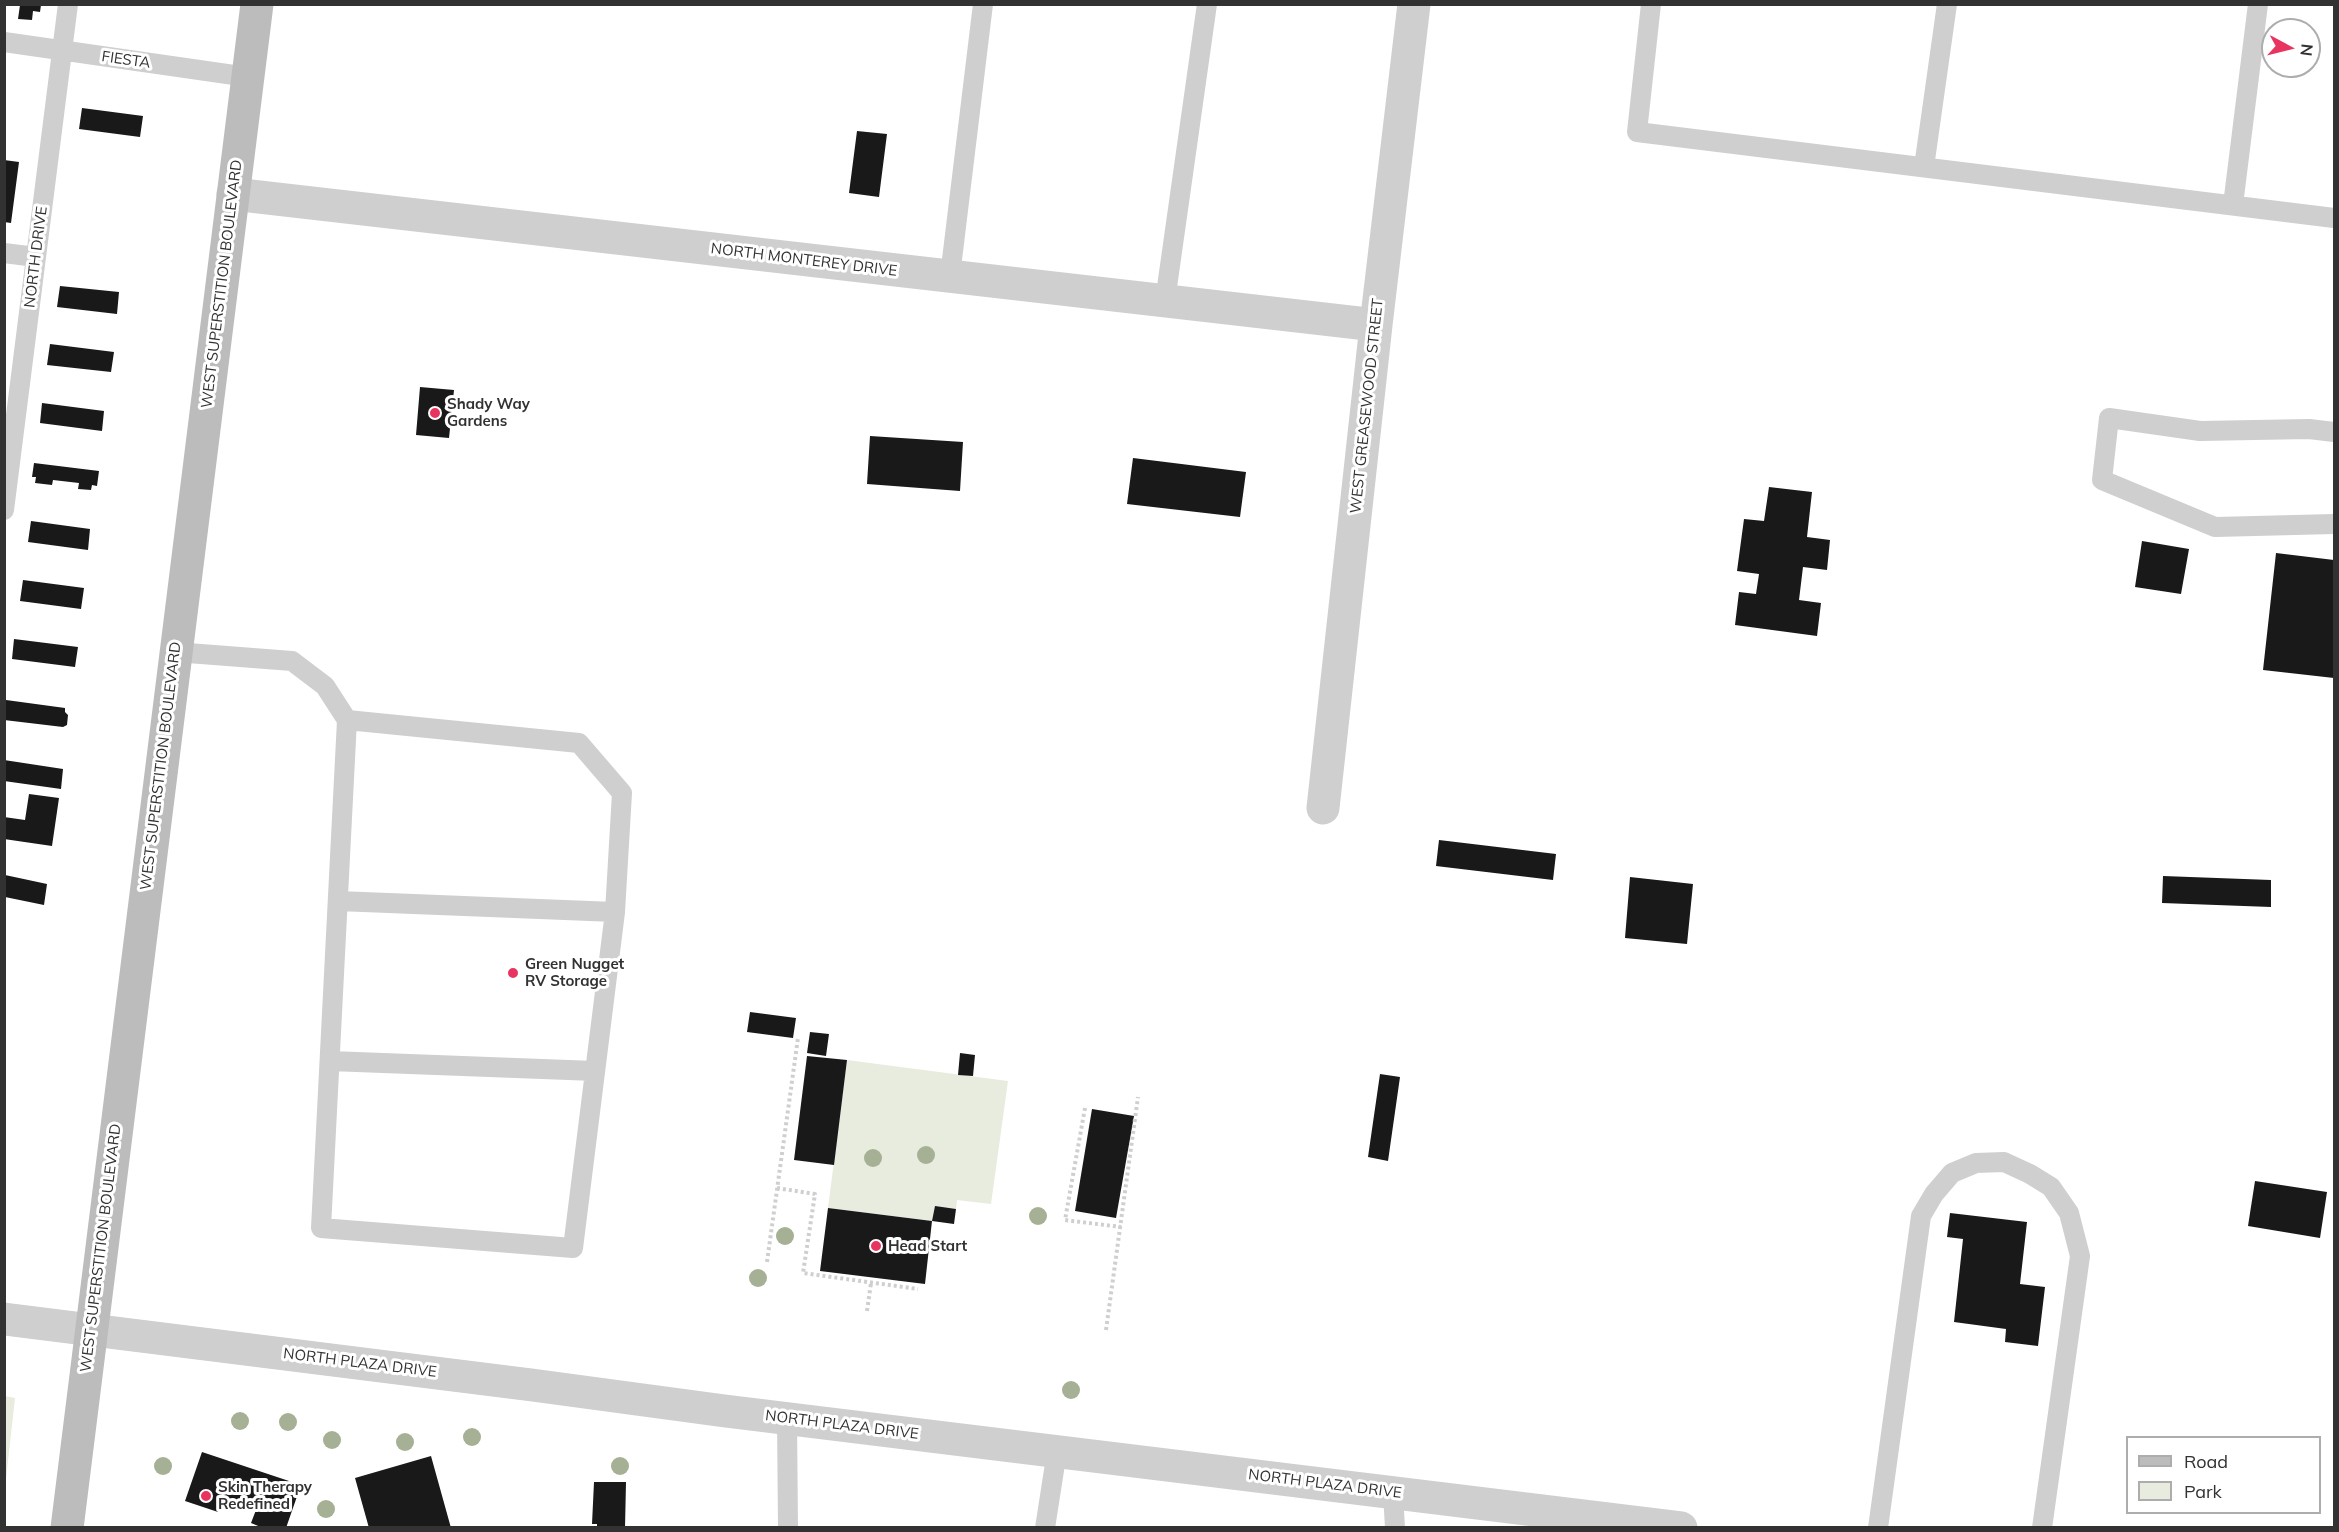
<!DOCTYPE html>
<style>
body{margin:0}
#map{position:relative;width:2339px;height:1532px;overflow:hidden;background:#fff;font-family:Mulish,sans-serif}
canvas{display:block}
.frame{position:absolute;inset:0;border:6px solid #323232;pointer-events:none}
.legend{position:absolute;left:2126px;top:1436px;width:195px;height:78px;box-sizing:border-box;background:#fff;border:2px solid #adadad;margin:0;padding:8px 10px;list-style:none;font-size:18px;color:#323232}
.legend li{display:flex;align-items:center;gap:12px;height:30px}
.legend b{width:30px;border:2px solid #adadad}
.north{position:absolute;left:2261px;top:18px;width:60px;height:60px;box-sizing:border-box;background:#fff;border:2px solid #adadad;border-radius:50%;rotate:97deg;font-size:16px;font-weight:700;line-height:24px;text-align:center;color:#323232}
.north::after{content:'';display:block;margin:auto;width:21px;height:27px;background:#e83560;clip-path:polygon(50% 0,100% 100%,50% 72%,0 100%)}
</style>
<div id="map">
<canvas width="2339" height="1532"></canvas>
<div class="frame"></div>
<ul class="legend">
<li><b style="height:8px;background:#bcbcbc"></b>Road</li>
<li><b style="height:16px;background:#e7ecde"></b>Park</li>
</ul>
<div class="north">N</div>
</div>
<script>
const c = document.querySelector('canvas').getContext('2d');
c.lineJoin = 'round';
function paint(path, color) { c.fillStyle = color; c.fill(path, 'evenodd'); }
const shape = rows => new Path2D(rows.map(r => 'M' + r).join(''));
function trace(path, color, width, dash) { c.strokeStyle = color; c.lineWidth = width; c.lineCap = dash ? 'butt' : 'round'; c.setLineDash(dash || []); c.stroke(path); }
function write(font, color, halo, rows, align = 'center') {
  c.font = font + ' Mulish,sans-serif'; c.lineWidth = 6; c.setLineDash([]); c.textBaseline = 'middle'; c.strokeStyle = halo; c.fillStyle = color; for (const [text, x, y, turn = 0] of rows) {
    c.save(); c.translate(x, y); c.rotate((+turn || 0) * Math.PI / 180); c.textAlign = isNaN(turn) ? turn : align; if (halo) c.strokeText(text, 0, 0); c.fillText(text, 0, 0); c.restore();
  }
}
const green = shape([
 [847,1060,1008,1081,991,1204,957,1200,956,1209,935,1207,932,1221,828,1208],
 [5,1396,15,1398,5,1488,4,1396]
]);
const building = shape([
 [20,5,41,5,40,12,33,11,32,20,18,19],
 [82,108,143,116,140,137,79,129],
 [857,131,887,134,879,197,849,193],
 [4,160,19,162,11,223,4,222],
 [60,286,119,292,117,314,57,307],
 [50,344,114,352,111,372,47,365],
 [420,387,454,390,449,438,416,435],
 [42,403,104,411,102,431,40,423],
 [870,436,963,442,960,491,867,484],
 [1133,458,1246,472,1240,517,1127,504],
 [34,463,99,471,97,486,92,485,91,490,78,489,79,483,53,480,52,485,35,483,36,477,32,477],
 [1769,487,1812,492,1807,537,1830,540,1827,570,1803,567,1799,600,1821,603,1817,636,1735,625,1739,592,1756,594,1759,574,1737,571,1744,519,1764,521],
 [31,521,90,529,88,550,28,542],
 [2142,541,2189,549,2181,594,2135,587],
 [2276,553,2334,560,2334,678,2263,670],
 [23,580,84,588,81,609,20,601],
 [14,639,78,647,75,667,12,659],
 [6,700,65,708,65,712,68,715,67,725,63,727,4,720],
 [4,760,63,769,61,789,4,781],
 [29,794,59,798,52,846,4,839,4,817,25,820],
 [1439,840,1556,854,1553,880,1436,866],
 [5,875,47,884,44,905,5,897],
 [2163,876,2271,880,2271,907,2162,903],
 [1630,877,1693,884,1687,944,1625,938],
 [750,1012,796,1018,793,1038,747,1032],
 [810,1032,829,1034,826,1056,807,1053],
 [960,1053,975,1055,973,1076,958,1075],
 [807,1056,847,1060,834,1165,794,1160],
 [1380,1074,1400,1077,1388,1161,1368,1157],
 [1092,1109,1134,1116,1116,1218,1075,1211],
 [2255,1181,2327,1192,2320,1238,2248,1226],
 [935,1206,956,1209,954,1224,932,1221],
 [828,1208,932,1221,925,1284,820,1271],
 [1950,1213,2027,1222,2020,1284,2045,1287,2038,1346,2005,1342,2006,1329,1954,1322,1963,1239,1947,1237],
 [202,1452,301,1485,286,1528,263,1528,251,1523,256,1510,222,1499,218,1512,185,1501],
 [431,1456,451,1528,369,1528,355,1478],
 [594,1482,626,1482,625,1528,597,1528,597,1524,592,1524]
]);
const path = shape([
 [1085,1108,1065,1220,1121,1227],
 [777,1188,815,1194,803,1273,918,1289],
 [767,1262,798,1038],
 [867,1311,871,1283],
 [1106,1330,1138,1097]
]);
const service = shape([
 [1651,4,1637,132,2334,218],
 [4,42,248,77],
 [1924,167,1947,4],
 [2233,205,2258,4],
 [4,253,36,257],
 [950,276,983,4],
 [1165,301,1207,4],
 [2334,432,2309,429,2200,431,2109,418,2102,480,2215,527,2334,524],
 [4,510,68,4],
 [175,652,292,661,325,686,347,720,579,743,622,793,615,912,573,1248,321,1228,347,720],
 [338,901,615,912],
 [330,1061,595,1071],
 [787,1418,788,1528],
 [1393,1493,1395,1528],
 [1045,1528,1057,1451],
 [1878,1528,1921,1216,1934,1194,1952,1173,1976,1163,2004,1162,2030,1174,2051,1187,2069,1213,2080,1256,2042,1528]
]);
const minor = shape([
 [233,194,1376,325],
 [1323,808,1376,325,1414,4],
 [4,1319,532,1385,725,1411,1681,1528]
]);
const secondary = shape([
 [67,1528,257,4]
]);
const trees = [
 [926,1155],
 [873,1158],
 [1038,1216],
 [785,1236],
 [758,1278],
 [1071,1390],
 [240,1421],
 [288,1422],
 [472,1437],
 [332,1440],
 [405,1442],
 [163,1466],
 [620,1466],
 [326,1509]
];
const markers = [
 [435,413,6,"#e83560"],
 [513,973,6,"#e83560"],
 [876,1246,6,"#e83560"],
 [206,1496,6,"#e83560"]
];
const streetNames = [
 ["FIESTA",126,60,8],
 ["NORTH DRIVE",36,257,-83],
 ["NORTH MONTEREY DRIVE",804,260,7],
 ["WEST SUPERSTITION BOULEVARD",222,284,-83],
 ["WEST GREASEWOOD STREET",1367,406,-84],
 ["WEST SUPERSTITION BOULEVARD",161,766,-83],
 ["WEST SUPERSTITION BOULEVARD",101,1248,-83],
 ["NORTH PLAZA DRIVE",360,1363,7],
 ["NORTH PLAZA DRIVE",842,1425,7],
 ["NORTH PLAZA DRIVE",1325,1484,7]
];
const poiNames = [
 ["Shady Way",447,404],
 ["Gardens",447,421],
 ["Green Nugget",525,964],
 ["RV Storage",525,981],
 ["Head Start",888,1246],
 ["Skin Therapy",218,1487],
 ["Redefined",218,1504]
];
paint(green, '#e7ecde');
paint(building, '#191919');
trace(path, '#cfcfcf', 4, [3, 3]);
trace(service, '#cfcfcf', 20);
trace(minor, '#cfcfcf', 33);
trace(secondary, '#bcbcbc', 33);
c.fillStyle = '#a6b095';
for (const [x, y] of trees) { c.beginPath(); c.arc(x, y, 9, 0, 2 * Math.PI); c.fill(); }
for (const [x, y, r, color] of markers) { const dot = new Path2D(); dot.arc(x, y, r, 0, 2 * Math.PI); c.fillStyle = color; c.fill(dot); trace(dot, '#fff', 2); }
write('15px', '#323232', '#fff', streetNames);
write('bold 15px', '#323232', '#fff', poiNames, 'left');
</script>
